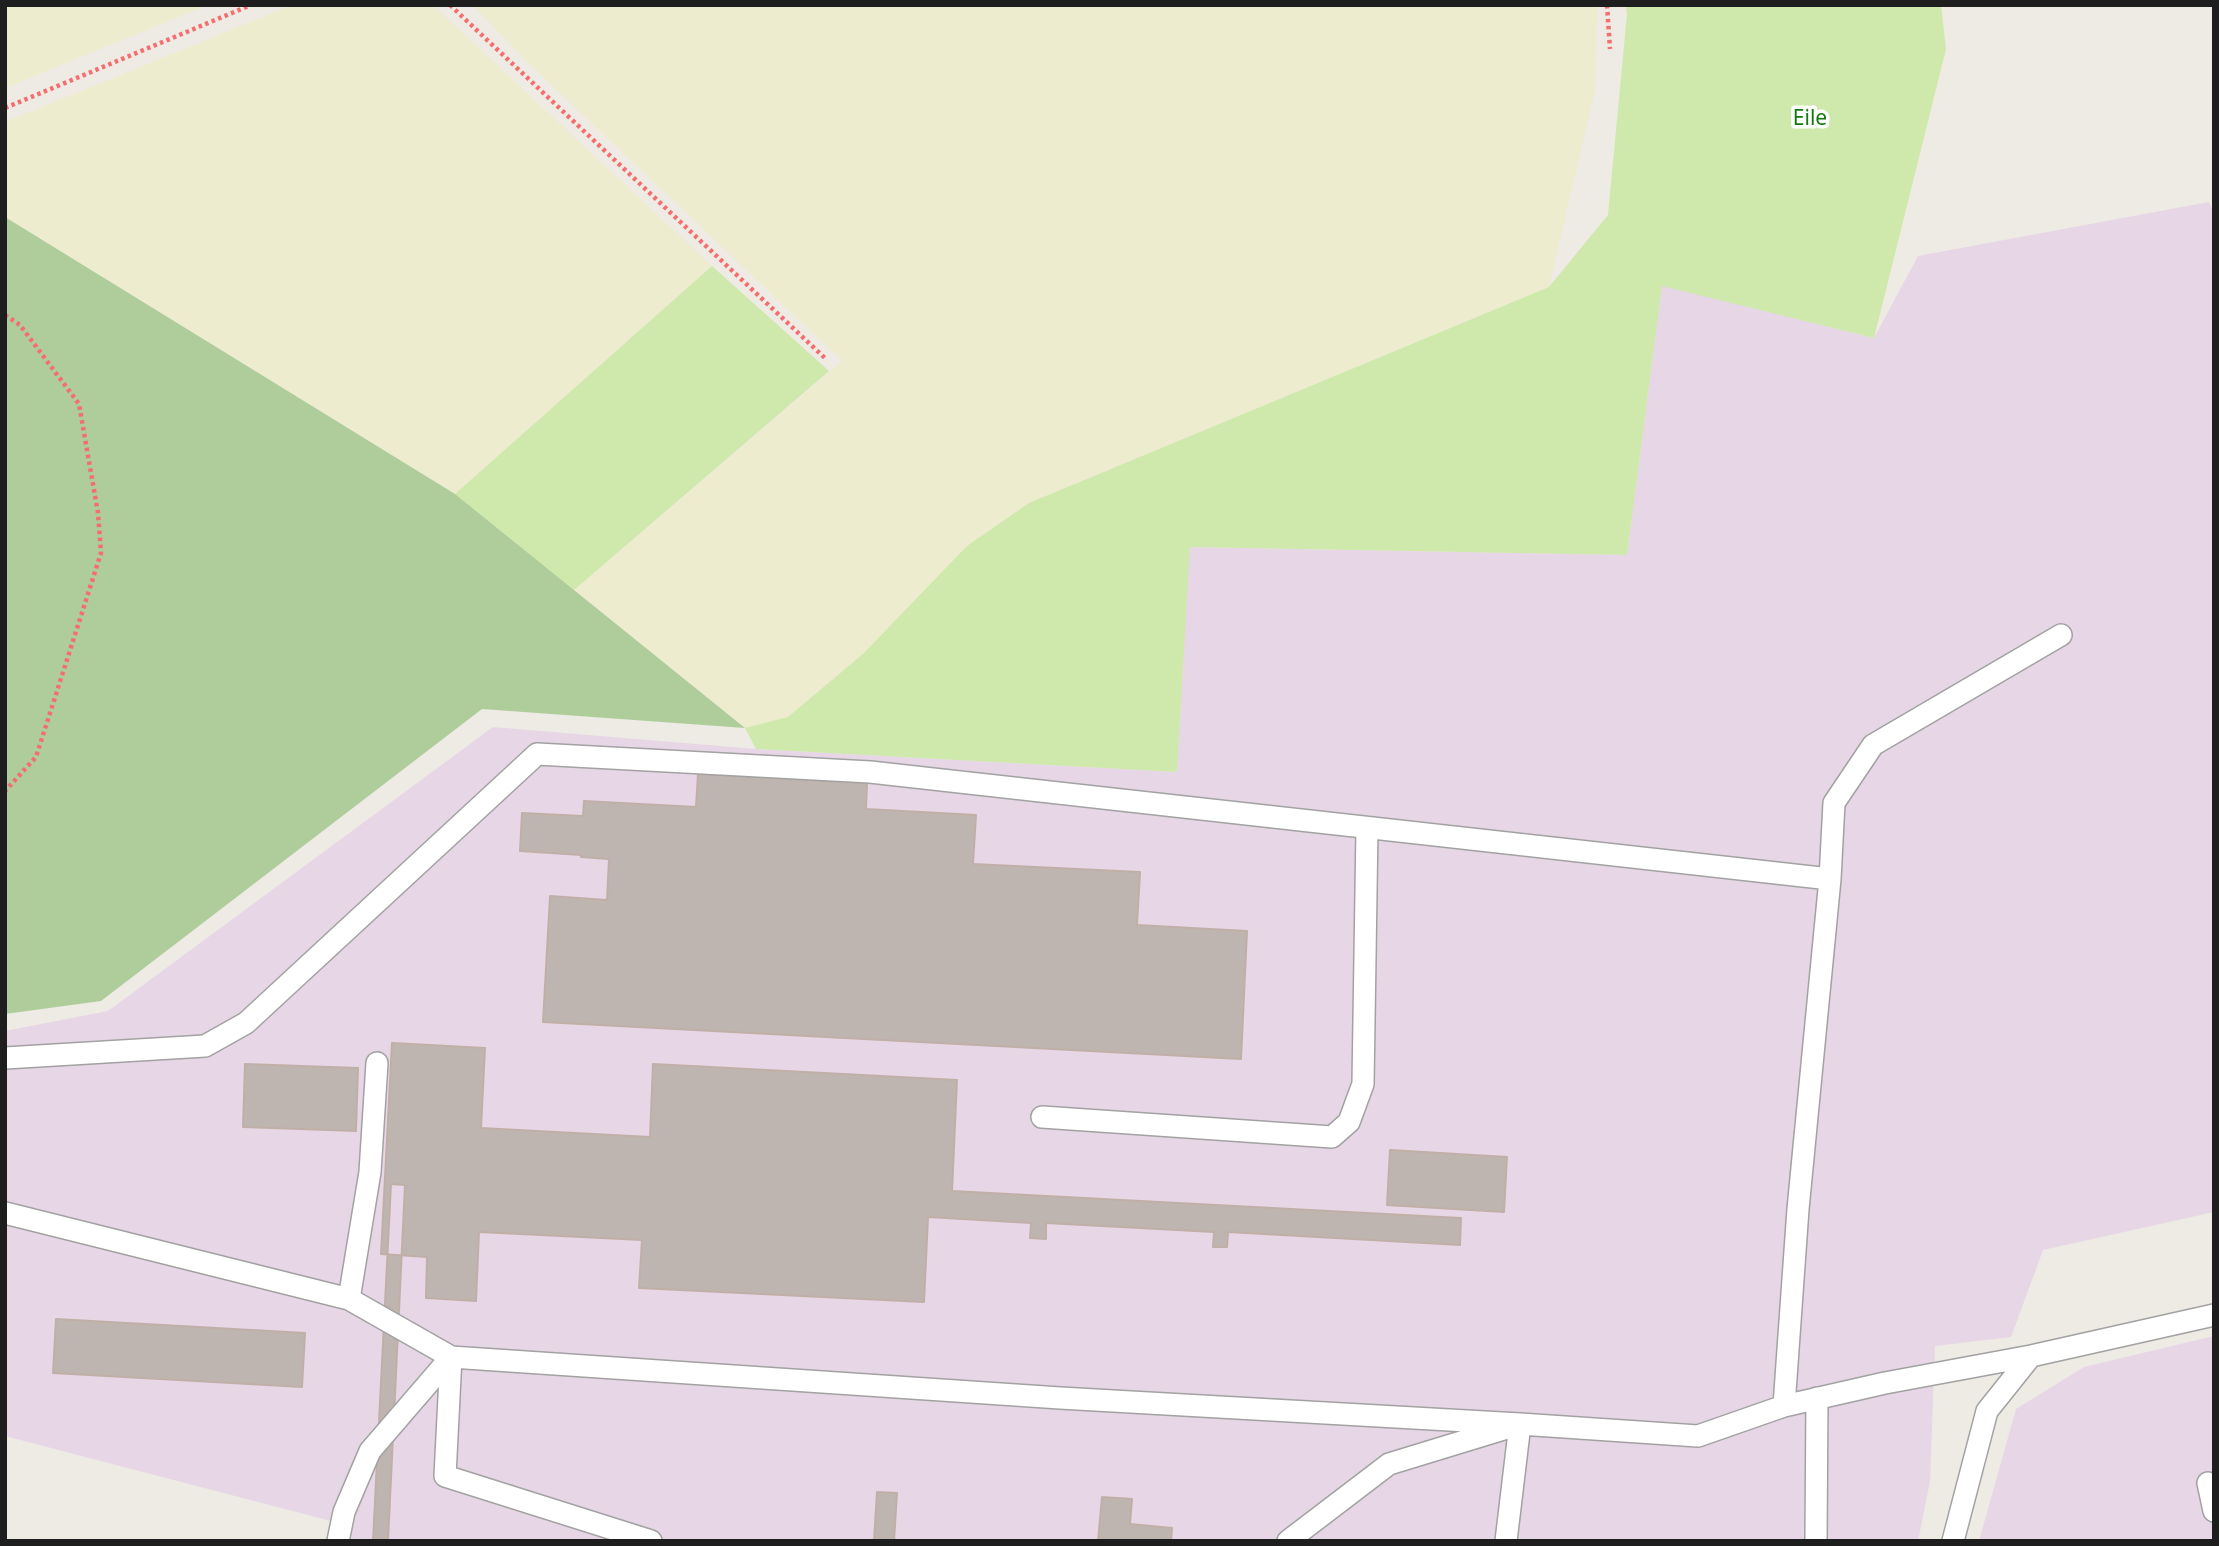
<!DOCTYPE html>
<style>
body{margin:0}
#map{position:relative;width:2219px;height:1546px;overflow:hidden;background:#eeeae4;font-family:"Noto Sans",sans-serif}
canvas{display:block}
.frame{position:absolute;inset:0;border:7px solid #1e1e1e;pointer-events:none}
</style>
<div id="map">
<canvas width="2219" height="1546"></canvas>
<div class="frame"></div>
</div>
<script>
const c = document.querySelector('canvas').getContext('2d');
c.lineJoin = 'round';
function paint(path, color) { c.fillStyle = color; c.fill(path, 'evenodd'); }
const shape = rows => new Path2D(rows.map(r => 'M' + r).join(''));
function trace(path, color, width, dash) { c.strokeStyle = color; c.lineWidth = width; c.lineCap = dash ? 'butt' : 'round'; c.setLineDash(dash || []); c.stroke(path); }
function write(font, color, halo, rows, align = 'center') {
  c.font = font + ' "Noto Sans",sans-serif'; c.lineWidth = 7; c.setLineDash([]); c.textBaseline = 'middle'; c.strokeStyle = halo; c.fillStyle = color; for (const [text, x, y, turn = 0] of rows) {
    c.save(); c.translate(x, y); c.rotate((+turn || 0) * Math.PI / 180); c.textAlign = isNaN(turn) ? turn : align; if (halo) c.strokeText(text, 0, 0); c.fillText(text, 0, 0); c.restore();
  }
}
const industrial = shape([
 [2209,202,2214,213,2214,1212,2043,1250,2011,1337,1935,1346,1930,1481,1918,1541,327,1541,331,1521,5,1436,5,1031,108,1011,493,727,756,749,1177,772,1189,547,1627,555,1662,285,1874,338,1918,256],
 [2214,1336,2214,1541,1979,1541,2016,1409,2084,1367]
]);
const farmland = shape([
 [5,5,208,5,5,88],
 [292,5,433,5,712,266,455,494,5,217,5,122],
 [473,5,1597,5,1595,90,1549,287,1029,503,864,653,788,717,745,728,574,590,842,361,522,57]
]);
const grass = shape([
 [1626,5,1941,5,1946,49,1874,338,1662,286,1627,555,1190,547,1177,772,756,749,745,728,788,717,864,653,967,546,1029,503,1549,287,1608,215,1627,14],
 [712,266,829,371,574,590,455,494]
]);
const forest = shape([
 [5,217,455,494,745,728,482,709,101,1001,5,1014]
]);
const building = shape([
 [698,774,867,783,866,809,976,815,973,864,1140,872,1137,925,1247,931,1241,1059,543,1022,550,896,607,900,609,859,581,857,581,855,520,851,522,813,583,816,584,801,696,807,698,774],
 [392,1043,485,1048,481,1128,650,1137,653,1064,957,1080,952,1191,1461,1218,1460,1245,1228,1232,1227,1247,1213,1247,1214,1232,1046,1223,1046,1239,1030,1238,1031,1223,928,1217,924,1302,639,1288,642,1240,479,1232,476,1301,426,1298,427,1257,381,1254,392,1043],
 [245,1064,358,1068,356,1131,243,1127,245,1064],
 [1390,1150,1507,1157,1504,1212,1387,1205,1390,1150],
 [391,1184,405,1185,388,1541,373,1541,391,1184],
 [56,1319,305,1333,302,1387,53,1373,56,1319],
 [877,1492,897,1493,894,1541,874,1541,877,1492],
 [1102,1497,1132,1499,1130,1524,1172,1528,1171,1541,1098,1541,1102,1497]
]);
const path = shape([
 [450,5,827,360],
 [1607,5,1610,49],
 [5,108,251,5],
 [5,315,20,325,79,404,98,513,101,553,36,757,5,791]
]);
const service = shape([
 [1830,879,1834,803,1873,745,2061,635],
 [5,1058,205,1046,246,1023,537,754,870,772,1830,879,1798,1209,1784,1406],
 [1042,1117,1332,1137,1349,1122,1363,1084,1367,828],
 [5,1213,349,1299,451,1357,1060,1398,1520,1424,1698,1436,1784,1406,1885,1383,2031,1356,2214,1315],
 [349,1299,370,1172,377,1063],
 [451,1357,445,1476,651,1541],
 [2208,1483,2214,1511],
 [338,1541,344,1512,370,1451,451,1357],
 [1288,1541,1389,1464,1520,1424,1506,1541],
 [1816,1541,1817,1398],
 [1953,1541,1987,1411,2031,1356]
]);
const parkNames = [
 ["Eile",1810,119]
];
paint(industrial, '#e7d6e6');
paint(farmland, '#edeccf');
paint(grass, '#cfe8ab');
paint(forest, '#aecd9a');
paint(building, '#bfb5b0');
trace(building, '#c0afa7', 2);
trace(service, '#a2a2a2', 24);
trace(path, '#f66d6f', 4.5, [3.5, 3.5]);
trace(service, '#fff', 21);
write('21px', '#11790e', '#fff', parkNames);
</script>
